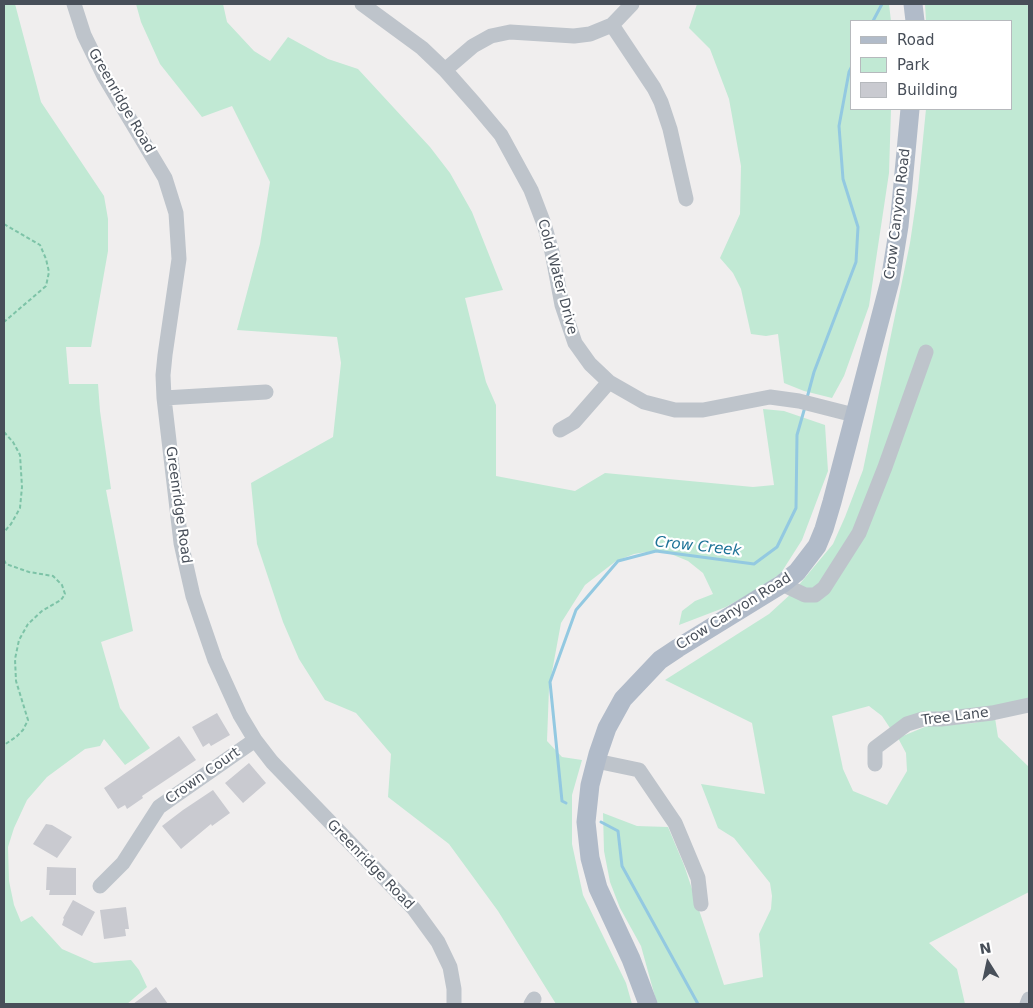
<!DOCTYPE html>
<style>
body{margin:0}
#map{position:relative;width:1033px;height:1008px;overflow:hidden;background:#f0eeee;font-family:"DejaVu Sans",sans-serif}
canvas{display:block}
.frame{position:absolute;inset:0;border:5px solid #484f59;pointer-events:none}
.legend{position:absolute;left:850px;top:20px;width:162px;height:90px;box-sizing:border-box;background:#fff;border:1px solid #b6b9bd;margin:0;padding:6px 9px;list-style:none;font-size:15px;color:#484f59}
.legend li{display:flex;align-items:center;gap:10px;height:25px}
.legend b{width:25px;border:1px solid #b6b9bd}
.north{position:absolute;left:963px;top:938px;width:50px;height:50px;-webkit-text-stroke:4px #fff;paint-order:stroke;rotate:350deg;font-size:14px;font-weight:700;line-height:20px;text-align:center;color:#484f59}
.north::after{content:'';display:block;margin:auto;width:18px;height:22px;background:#484f59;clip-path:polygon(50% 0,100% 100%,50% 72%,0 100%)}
</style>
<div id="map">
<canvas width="1033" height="1008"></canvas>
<div class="frame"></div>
<ul class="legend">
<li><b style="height:6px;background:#b1bbc9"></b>Road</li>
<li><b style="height:14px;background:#c1e9d4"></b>Park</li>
<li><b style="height:14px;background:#c9cad0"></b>Building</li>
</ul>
<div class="north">N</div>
</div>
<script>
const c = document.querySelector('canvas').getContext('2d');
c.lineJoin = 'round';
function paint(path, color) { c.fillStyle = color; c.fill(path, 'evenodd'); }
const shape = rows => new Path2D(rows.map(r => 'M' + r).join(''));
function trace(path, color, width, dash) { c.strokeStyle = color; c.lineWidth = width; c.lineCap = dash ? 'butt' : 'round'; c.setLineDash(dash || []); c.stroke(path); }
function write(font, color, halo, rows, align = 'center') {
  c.font = font + ' "DejaVu Sans",sans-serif'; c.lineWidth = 4.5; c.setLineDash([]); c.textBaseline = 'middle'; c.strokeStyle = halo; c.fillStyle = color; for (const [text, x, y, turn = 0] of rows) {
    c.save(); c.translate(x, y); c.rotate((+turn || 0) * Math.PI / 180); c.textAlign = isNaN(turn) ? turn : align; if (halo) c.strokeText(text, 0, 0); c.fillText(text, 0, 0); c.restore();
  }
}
const green = shape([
 [4,4,15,4,41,102,104,196,108,219,108,251,91,347,66,347,69,384,98,384,100,411,111,489,106,490,133,631,101,642,120,708,150,748,125,765,104,739,100,746,85,749,47,777,27,800,14,828,8,847,9,881,14,905,21,922,32,916,62,949,94,963,131,960,139,970,147,987,127,1004,4,1004],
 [136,4,223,4,227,22,254,51,270,61,288,37,328,59,358,69,430,147,450,173,472,212,503,290,465,298,486,382,496,405,496,476,575,491,605,473,753,487,774,485,763,409,784,411,825,425,828,471,802,540,781,573,761,587,726,607,679,625,682,611,695,601,713,594,703,573,688,561,666,552,653,551,634,554,616,561,585,585,561,623,549,688,547,741,562,757,582,760,572,795,572,844,583,895,626,983,632,1004,556,1004,498,911,449,844,388,797,391,754,356,713,325,700,299,659,283,622,257,544,251,483,333,437,341,363,337,337,237,330,260,244,270,182,232,106,202,117,160,64,141,22],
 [697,4,889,4,891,21,852,21,852,109,891,109,889,173,869,306,844,376,832,398,804,391,784,383,778,334,766,336,751,334,741,289,733,273,720,258,740,214,741,166,729,99,710,49,689,28],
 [925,4,1029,4,1029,703,890,728,882,716,869,706,832,716,843,769,853,791,887,805,907,771,906,753,898,738,927,726,974,723,995,718,998,737,1029,767,1029,892,929,943,957,969,965,1004,657,1004,641,946,620,908,610,882,604,851,603,813,637,826,668,827,684,865,724,985,763,977,759,934,771,909,772,896,770,883,734,838,718,828,701,784,765,794,752,723,665,680,769,614,793,592,833,544,845,517,863,470,910,243,918,189,926,109,1012,109,1012,21,926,21]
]);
const stream = shape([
 [873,21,882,4],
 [807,398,814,372,856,262,858,227,843,179,839,126,849,72,852,66],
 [566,803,562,801,550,682,576,610,618,561,656,551,754,564,777,547,796,508,797,435,805,407],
 [601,822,618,831,622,866,698,1004]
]);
const building = shape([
 [217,713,230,735,211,746,209,743,203,747,192,727],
 [179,736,196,760,142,796,143,798,127,809,125,805,118,809,104,788],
 [249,763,266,783,243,803,225,783],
 [213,790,230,813,212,826,211,824,181,849,162,826,183,810],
 [46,824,52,825,72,837,57,858,33,844],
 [47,867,76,868,76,895,49,895,50,890,46,890],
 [73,900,95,912,82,936,62,925,64,919,63,918],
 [126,907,129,929,125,929,126,936,104,939,100,910],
 [156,987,168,1004,133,1004]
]);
const path = shape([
 [4,224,40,245,46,259,49,272,46,286,4,322],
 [4,432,13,442,20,455,22,487,20,508,11,524,4,532],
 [4,560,6,564,29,572,53,576,62,585,65,594,61,600,42,611,28,624,19,640,15,659,16,681,28,720,23,730,16,737,4,745]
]);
const minor = shape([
 [74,4,84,35,104,76,165,178,176,213,179,259,165,355,163,375,164,398,181,543,193,596,215,660,240,715,255,740,272,762,414,909,438,942,450,967,454,989,454,1004],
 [362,4,422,48,445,70,475,104,501,135,531,190,544,224,552,252,562,305,575,343,590,364,609,382,644,402,675,410,703,410,770,397,799,401,854,415],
 [612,25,654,88,661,102,670,129,686,199],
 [445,70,473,46,491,36,510,32,574,36,590,34,612,25,632,4],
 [164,398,266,392],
 [560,430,574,422,609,382],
 [782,584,805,595,815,595,824,588,859,533,885,467,926,352],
 [596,761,639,770,675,823,698,878,701,904],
 [875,764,875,748,907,724,923,719,941,719,992,713,1029,705],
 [100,886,123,863,159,807,255,740],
 [531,1004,534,999],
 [1027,1004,1029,999]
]);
const major = shape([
 [913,4,915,21],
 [648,1004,631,959,598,888,590,858,586,822,590,785,598,754,607,728,623,699,660,660,678,648,782,584,797,572,817,546,824,529,832,502,890,281,899,226,910,109]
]);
const streetNames = [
 ["Greenridge Road",121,101,60],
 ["Crow Canyon Road",898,214,-83],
 ["Cold Water Drive",557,277,75],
 ["Greenridge Road",178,505,82],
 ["Crow Canyon Road",734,612,-32],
 ["Tree Lane",955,717,-7],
 ["Crown Court",203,776,-35],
 ["Greenridge Road",370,865,46]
];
const waterNames = [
 ["Crow Creek",698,547,6]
];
paint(green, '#c1e9d4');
trace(stream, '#93c9e1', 3);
paint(building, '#c9cad0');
trace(path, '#7dc3a7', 2, [4, 2.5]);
trace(minor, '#bec4cb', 15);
trace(major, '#b1bbc9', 19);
write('14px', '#484f59', '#fff', streetNames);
write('italic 15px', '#1d7297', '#fff', waterNames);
</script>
